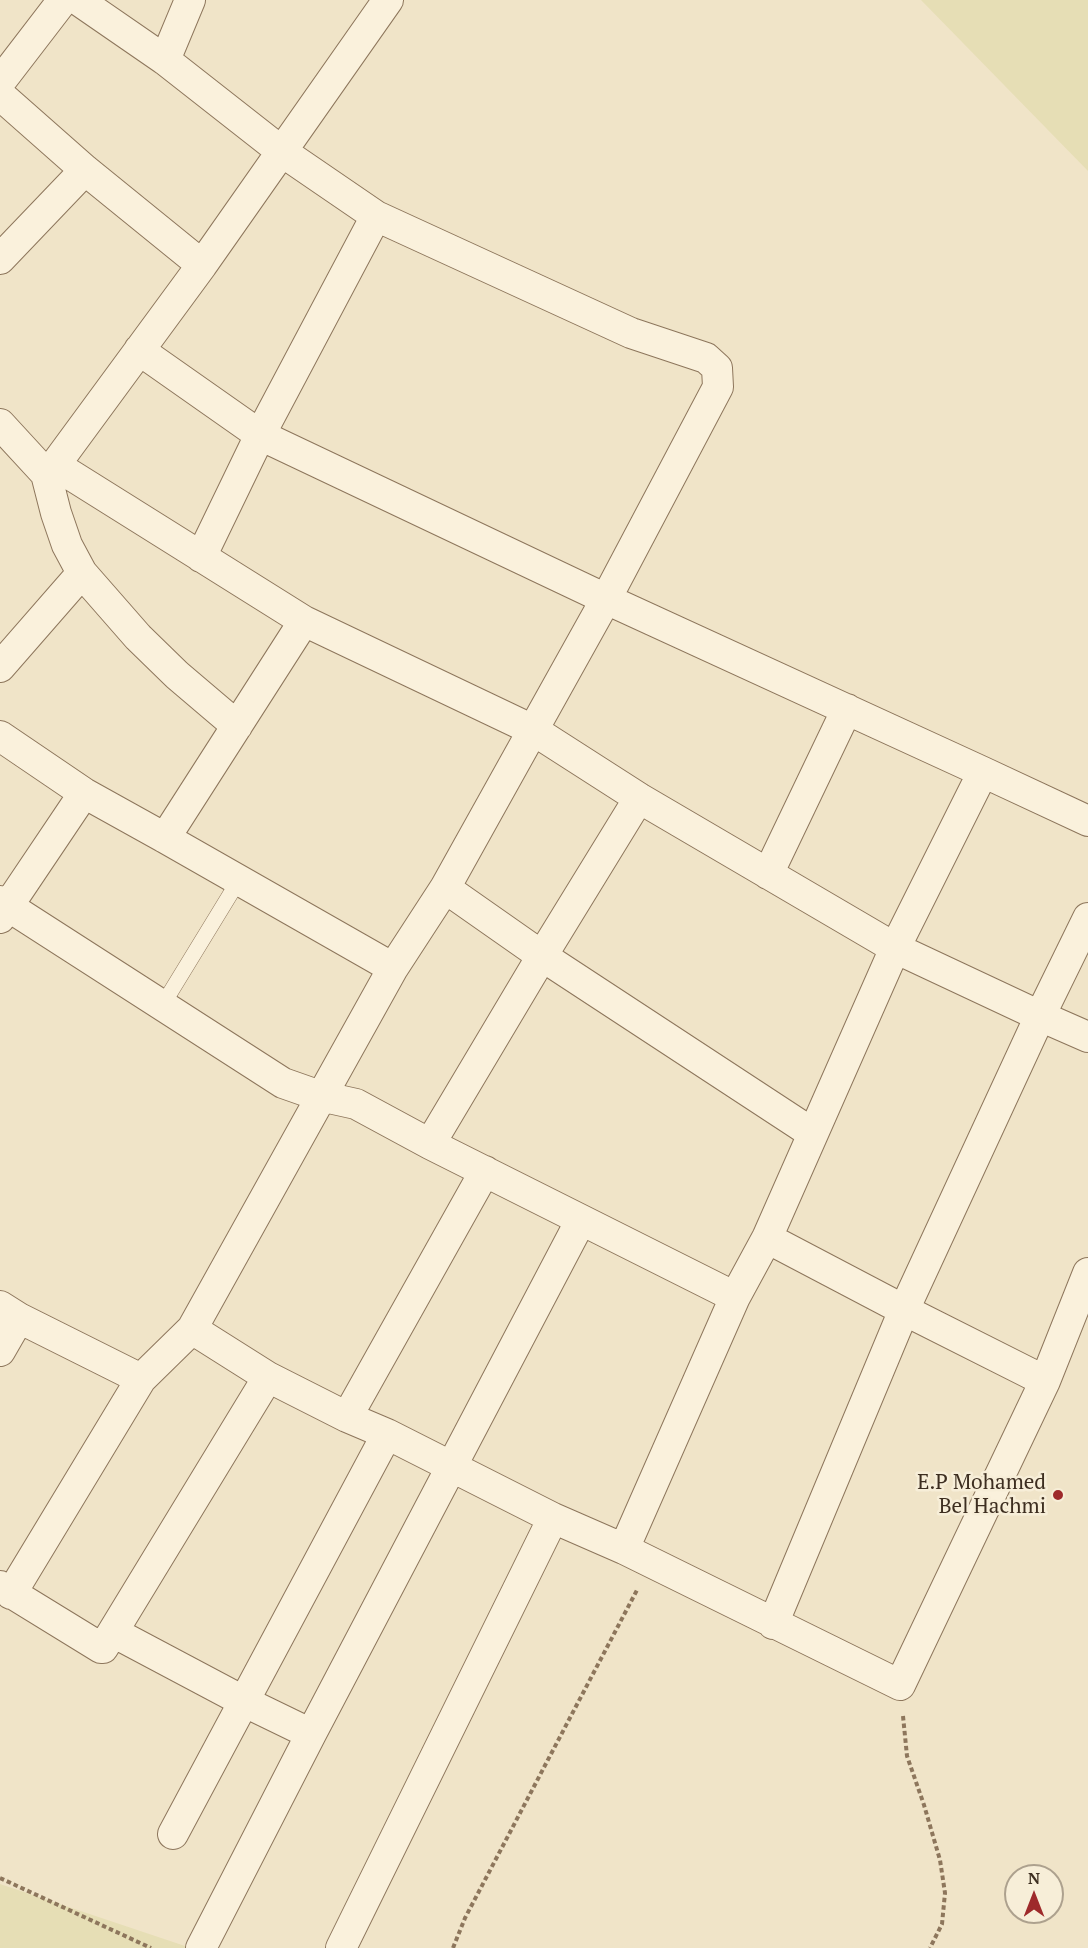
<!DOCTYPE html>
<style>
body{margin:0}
#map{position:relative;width:1088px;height:1948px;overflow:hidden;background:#f0e4c8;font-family:"PT Serif",serif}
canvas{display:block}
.north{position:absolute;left:1004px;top:1864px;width:60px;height:60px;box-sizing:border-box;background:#f7eed8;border:2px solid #ada18e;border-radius:50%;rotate:0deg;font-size:16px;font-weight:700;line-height:24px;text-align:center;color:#3d2e20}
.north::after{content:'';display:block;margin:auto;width:21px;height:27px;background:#9e2a2b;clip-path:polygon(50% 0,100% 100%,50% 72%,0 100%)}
</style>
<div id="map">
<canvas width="1088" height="1948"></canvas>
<div class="north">N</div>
</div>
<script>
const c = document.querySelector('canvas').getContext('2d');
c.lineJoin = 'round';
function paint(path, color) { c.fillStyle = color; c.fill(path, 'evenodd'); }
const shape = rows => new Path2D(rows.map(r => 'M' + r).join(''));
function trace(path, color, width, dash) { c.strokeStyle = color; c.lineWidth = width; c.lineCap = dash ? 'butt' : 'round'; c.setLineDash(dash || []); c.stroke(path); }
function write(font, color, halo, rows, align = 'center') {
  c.font = font + ' "PT Serif",serif'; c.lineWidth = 5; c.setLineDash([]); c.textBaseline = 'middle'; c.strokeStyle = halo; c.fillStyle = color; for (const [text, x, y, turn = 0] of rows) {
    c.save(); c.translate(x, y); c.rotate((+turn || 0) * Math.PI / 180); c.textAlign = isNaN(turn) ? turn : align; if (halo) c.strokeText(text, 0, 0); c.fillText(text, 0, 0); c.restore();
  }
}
const farmland = shape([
 [921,0,1088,0,1088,171],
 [0,1884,191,1948,0,1948]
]);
const path = shape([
 [903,1716,907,1756,924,1805,940,1860,945,1893,942,1924,930,1948],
 [0,1878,151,1948],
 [453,1948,465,1918,637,1590]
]);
const service = shape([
 [162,1006,239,880]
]);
const minor = shape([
 [165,60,190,0],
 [0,82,63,0],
 [0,95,85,170,202,265,388,0],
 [0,259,85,170],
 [139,350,260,435,606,599,983,772,1088,821],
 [0,424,46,474,56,513,67,545,82,573,138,637,177,675,237,726],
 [55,465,304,621,533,730,639,798,895,948,1040,1016,1088,1037],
 [46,474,55,465,202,265],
 [201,557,260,435,376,216],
 [0,667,82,573],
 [0,736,84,793,165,838,393,968],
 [165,838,304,621],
 [768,874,847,709],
 [445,888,542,956,812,1133],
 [0,901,283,1083,320,1096,356,1104,430,1144,735,1297],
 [0,918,84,793],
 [430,1144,542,956,639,798],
 [767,1238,904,1310,1045,1381],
 [0,1306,19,1318,141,1379,192,1329,393,968,445,888,533,730,606,599,718,387,717,368,706,358,631,333,376,216,281,151,165,60,78,0],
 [192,1329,268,1377,347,1417,387,1434,553,1518,624,1549,900,1685,1045,1381,1088,1273],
 [0,1351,19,1318],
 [347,1417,485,1171],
 [624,1549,735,1297,767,1238,895,948,983,772],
 [0,1586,101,1648,103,1648,268,1377],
 [11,1594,141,1379],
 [773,1624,904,1310,1040,1016,1088,918],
 [113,1632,243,1701,311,1734],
 [173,1834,387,1434],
 [201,1948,311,1734,581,1220],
 [341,1948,553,1518]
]);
const markers = [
 [1058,1495,6,"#9e2a2b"]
];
const poiNames = [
 ["E.P Mohamed",1046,1483],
 ["Bel Hachmi",1046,1507]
];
paint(farmland, '#e6deb5');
trace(service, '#8d765c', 16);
trace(minor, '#8d765c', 32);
trace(path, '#8d765c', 4, [4.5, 3]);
trace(service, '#faf1dc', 15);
trace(minor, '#faf1dc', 30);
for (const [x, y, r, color] of markers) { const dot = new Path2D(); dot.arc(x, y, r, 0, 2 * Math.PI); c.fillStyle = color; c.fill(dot); trace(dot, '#f7eed8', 2); }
write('21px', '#3d2e20', '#f7eed8', poiNames, 'right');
</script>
